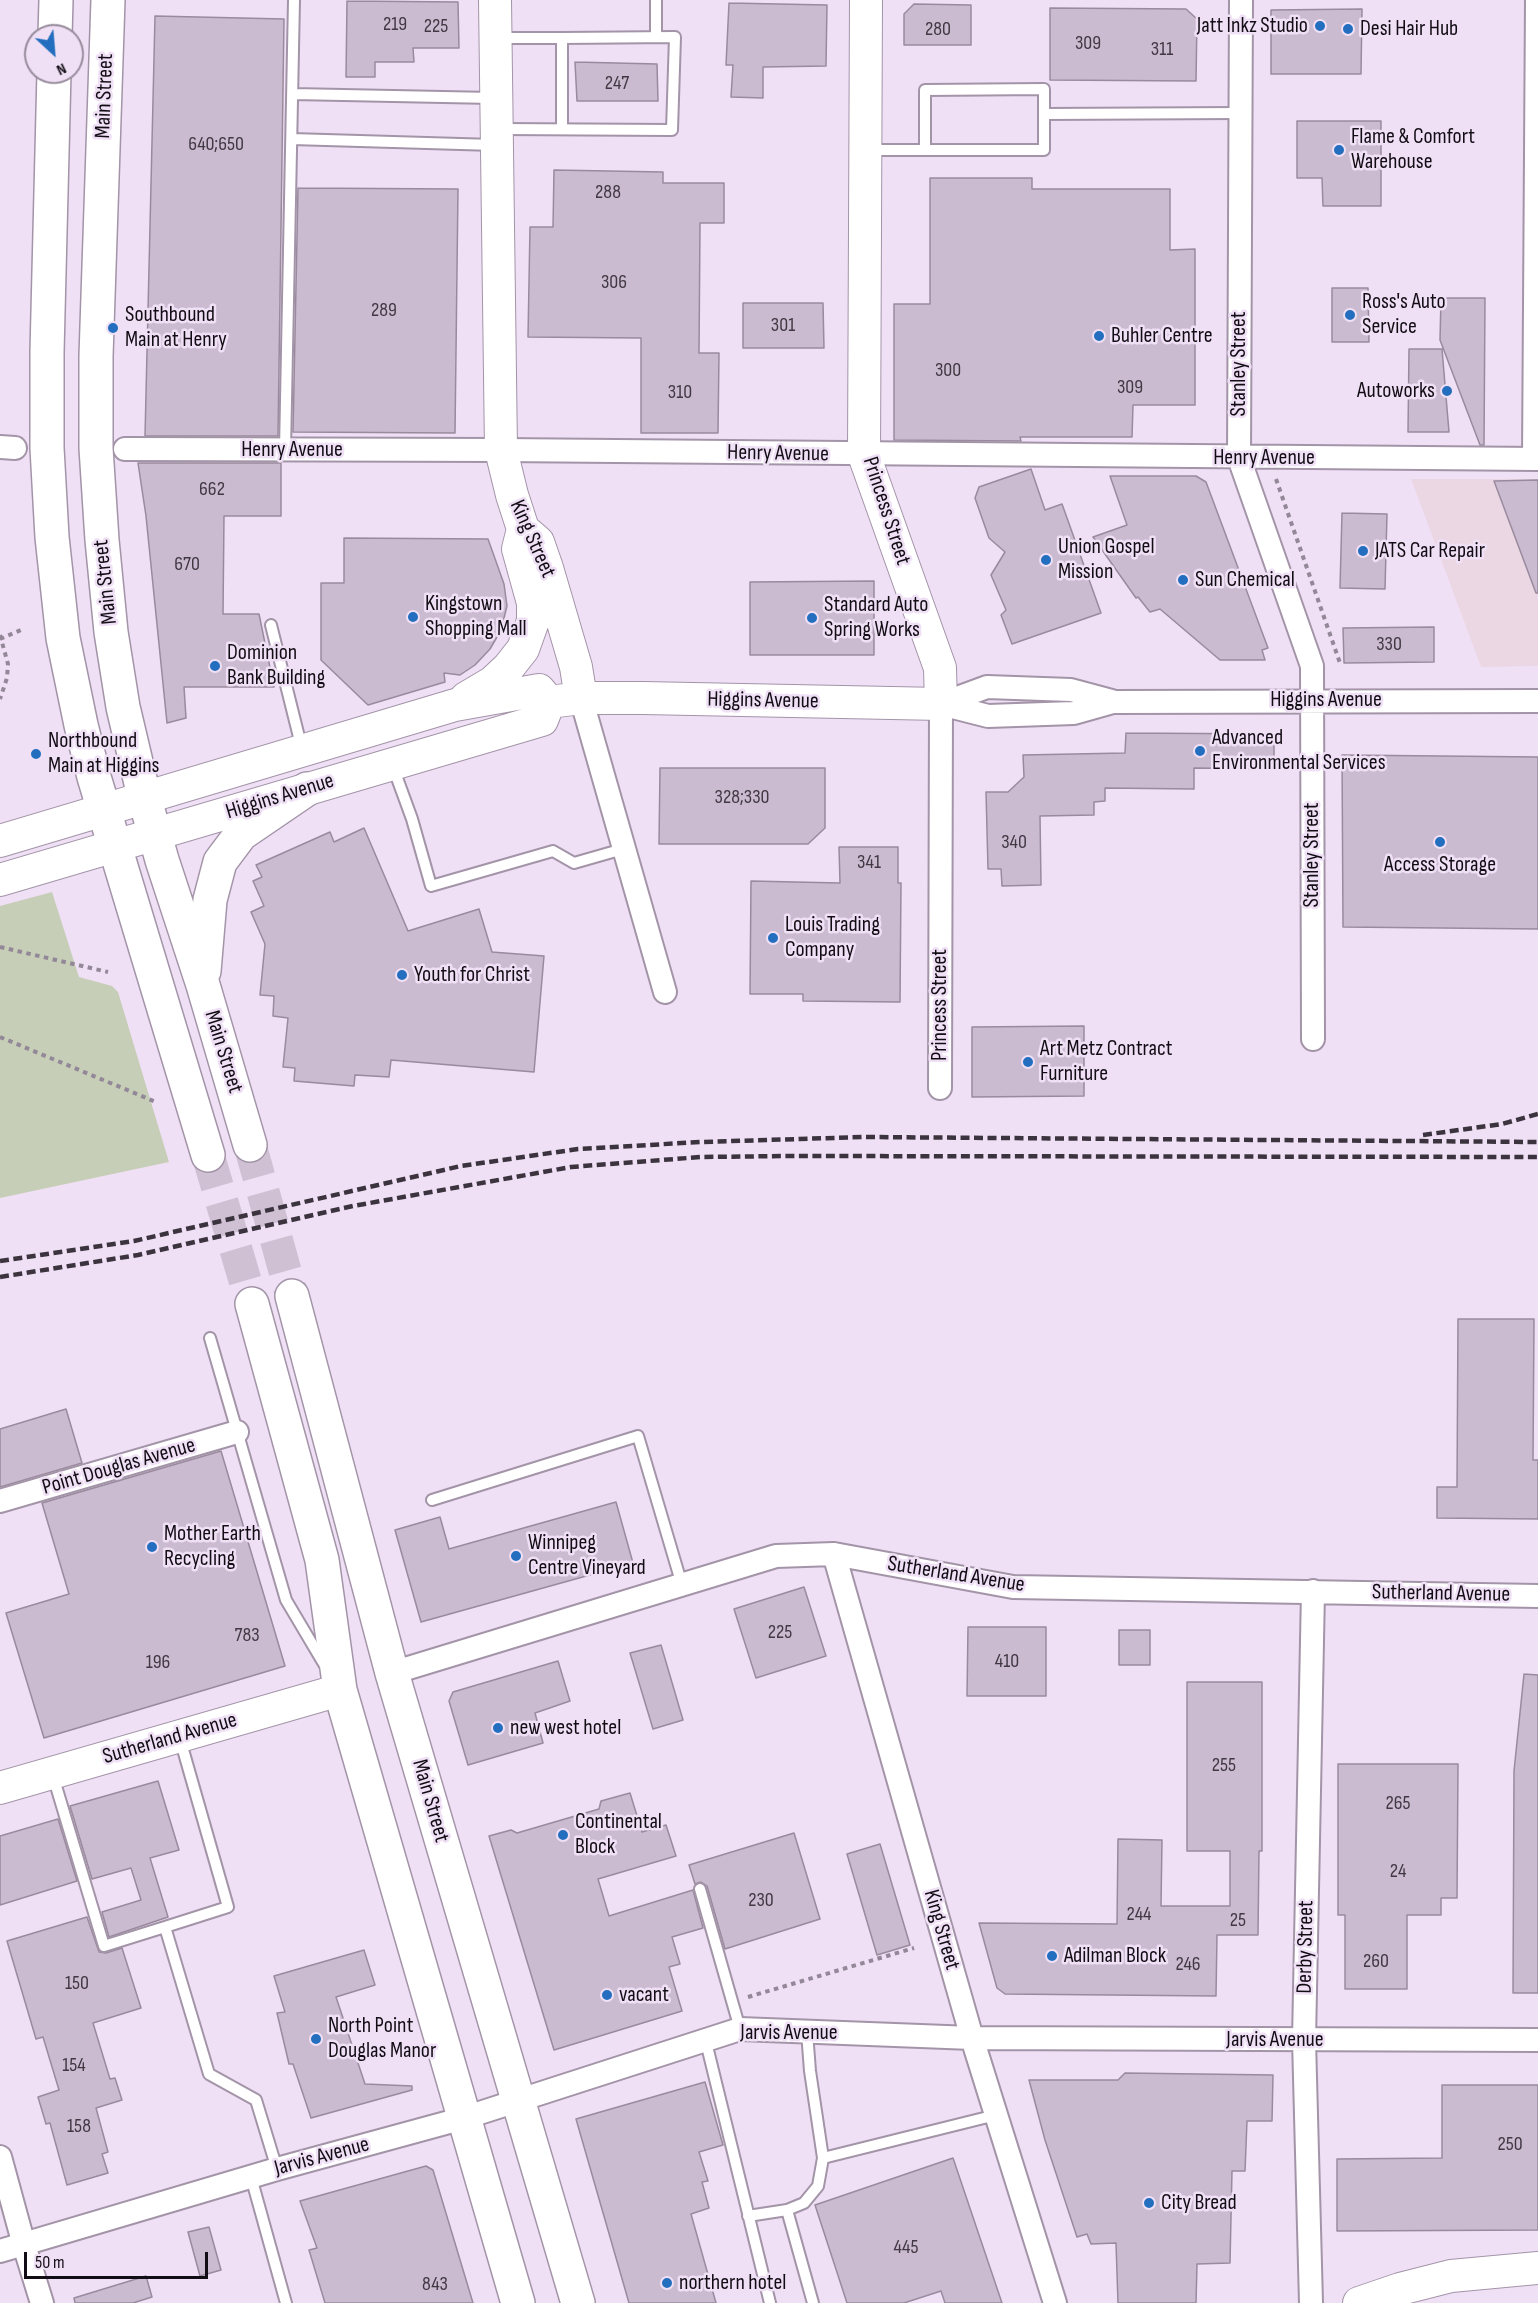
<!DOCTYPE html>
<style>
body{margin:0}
#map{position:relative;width:1538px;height:2303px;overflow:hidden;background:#f0e0f6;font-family:"Sofia Sans Condensed",sans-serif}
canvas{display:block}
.north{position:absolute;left:24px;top:24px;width:60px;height:60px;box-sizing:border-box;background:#f0e0f6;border:2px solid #978c9c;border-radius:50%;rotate:154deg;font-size:16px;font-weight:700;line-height:24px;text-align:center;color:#120d14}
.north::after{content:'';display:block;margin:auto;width:21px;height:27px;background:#236ebe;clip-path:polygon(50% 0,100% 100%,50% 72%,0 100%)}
.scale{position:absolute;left:24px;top:2252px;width:184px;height:27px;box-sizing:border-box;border:3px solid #120d14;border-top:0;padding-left:8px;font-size:18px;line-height:21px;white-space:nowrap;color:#120d14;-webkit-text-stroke:4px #f0e0f6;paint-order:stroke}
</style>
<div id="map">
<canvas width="1538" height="2303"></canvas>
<div class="north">N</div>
<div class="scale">50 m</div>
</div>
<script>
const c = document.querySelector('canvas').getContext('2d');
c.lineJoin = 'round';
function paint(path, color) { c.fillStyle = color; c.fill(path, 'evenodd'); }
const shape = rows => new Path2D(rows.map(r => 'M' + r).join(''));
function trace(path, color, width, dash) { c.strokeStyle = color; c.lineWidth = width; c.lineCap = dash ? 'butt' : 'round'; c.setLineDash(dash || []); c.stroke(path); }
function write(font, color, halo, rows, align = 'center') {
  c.font = font + ' "Sofia Sans Condensed",sans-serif'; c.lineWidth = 5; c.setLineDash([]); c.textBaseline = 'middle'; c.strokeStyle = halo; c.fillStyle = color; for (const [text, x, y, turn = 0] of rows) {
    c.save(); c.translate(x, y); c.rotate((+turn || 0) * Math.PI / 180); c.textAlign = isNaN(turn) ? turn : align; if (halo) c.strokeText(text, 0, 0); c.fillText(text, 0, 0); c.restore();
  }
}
const commercial = shape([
 [1411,479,1538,479,1538,666,1481,667]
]);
const green = shape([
 [52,892,79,977,112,986,118,992,169,1162,0,1198,0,906]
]);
const building = shape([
 [347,1,458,2,459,48,413,48,414,62,375,62,375,77,346,77,347,1],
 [729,3,827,5,826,66,763,67,763,98,731,97,733,65,726,65,729,3],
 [914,4,971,5,971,45,904,45,904,14,914,4],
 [1050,8,1186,9,1197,19,1196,81,1050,80,1050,8],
 [1362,9,1361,74,1271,74,1271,10,1362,9],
 [155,16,284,19,278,436,145,436,155,16],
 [575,62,657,64,658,101,577,101,575,62],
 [1297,121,1381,121,1381,206,1323,206,1322,178,1297,178,1297,121],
 [554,170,663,172,663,183,724,183,724,223,700,223,699,353,719,353,718,433,641,433,641,338,528,337,530,227,553,227,554,170],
 [930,178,1032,178,1032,189,1170,189,1170,250,1195,249,1195,405,1133,405,1132,437,1020,437,1021,441,894,440,894,304,930,304,930,178],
 [298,188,458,189,455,433,293,432,298,188],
 [1332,288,1368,288,1369,342,1332,342,1332,288],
 [1441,298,1485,298,1484,445,1480,445,1440,340,1441,298],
 [743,303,823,303,824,348,743,348,743,303],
 [1409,349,1442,349,1449,432,1408,432,1409,349],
 [138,463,281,463,281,516,224,516,223,614,259,614,274,687,184,687,186,718,167,723,146,516,138,463],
 [1031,469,1045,510,1062,504,1101,613,1012,644,1001,615,1006,610,991,575,1005,552,989,538,975,498,979,487,1031,469],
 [1110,476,1196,476,1206,482,1268,648,1262,650,1265,660,1220,660,1160,609,1150,612,1138,597,1136,598,1093,537,1127,525,1110,476],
 [1538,480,1538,593,1536,593,1494,481,1538,480],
 [1342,513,1387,514,1385,589,1340,588,1342,513],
 [344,538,488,539,504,584,507,606,501,630,490,649,475,665,460,675,444,673,445,682,368,705,321,660,321,583,344,583,344,538],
 [874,581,874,655,750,655,750,582,874,581],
 [1434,627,1434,662,1344,663,1343,628,1434,627],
 [1126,733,1274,734,1274,769,1194,768,1194,789,1105,788,1105,801,1094,802,1094,815,1040,816,1041,885,1002,886,1001,869,988,869,986,792,1008,792,1024,777,1023,755,1125,753,1126,733],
 [1342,755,1538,757,1538,929,1343,927,1342,755],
 [660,768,825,768,825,828,808,844,659,844,660,768],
 [364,828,408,931,479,909,492,952,544,956,534,1072,391,1060,389,1077,355,1075,354,1086,294,1081,295,1068,283,1067,288,1018,273,1016,274,996,260,995,265,944,251,912,264,906,253,881,262,877,256,865,330,832,334,842,364,828],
 [839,847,898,847,898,883,901,883,900,1002,803,1001,803,994,750,994,751,881,840,883,839,847],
 [1084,1026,1084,1096,972,1097,972,1027,1084,1026],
 [1458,1319,1534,1319,1533,1460,1538,1460,1538,1519,1437,1518,1437,1487,1457,1487,1458,1319],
 [66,1409,82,1463,0,1487,0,1429,66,1409],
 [221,1451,285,1666,44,1738,6,1613,69,1594,42,1503,221,1451],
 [616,1502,633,1563,421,1622,395,1530,440,1517,449,1549,616,1502],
 [804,1587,826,1656,756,1678,734,1609,804,1587],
 [968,1627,1046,1627,1046,1696,967,1696,968,1627],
 [1119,1630,1150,1630,1150,1665,1119,1665,1119,1630],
 [661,1645,683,1720,653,1729,630,1653,661,1645],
 [558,1661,570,1701,535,1713,543,1743,468,1765,449,1701,453,1692,558,1661],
 [1524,1674,1538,1675,1538,1993,1513,1993,1514,1771,1524,1674],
 [1187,1682,1262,1682,1262,1851,1259,1851,1258,1935,1217,1935,1216,1996,1005,1994,997,1988,979,1923,1117,1924,1118,1839,1162,1840,1161,1906,1230,1906,1230,1851,1187,1851,1187,1682],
 [1338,1764,1458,1764,1457,1898,1441,1898,1441,1915,1407,1915,1407,1989,1345,1989,1345,1915,1338,1915,1338,1764],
 [158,1781,179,1850,150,1858,168,1917,109,1937,102,1912,141,1900,131,1868,92,1879,70,1806,158,1781],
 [630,1793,642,1832,666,1825,676,1856,598,1879,609,1916,693,1890,703,1928,672,1937,680,1964,669,1967,682,2011,554,2050,489,1836,511,1830,517,1833,599,1809,601,1801,630,1793],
 [58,1819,77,1881,0,1905,0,1836,58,1819],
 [794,1833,820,1919,725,1949,707,1886,701,1882,695,1884,689,1865,794,1833],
 [880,1844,910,1945,877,1955,847,1854,880,1844],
 [87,1917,99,1952,106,1953,122,1948,141,2008,93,2023,110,2079,115,2078,122,2100,96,2108,108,2152,102,2154,108,2173,67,2185,50,2123,46,2124,38,2097,59,2090,43,2037,36,2039,7,1941,87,1917],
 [364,1950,375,1985,336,1997,365,2084,412,2086,412,2090,311,2118,293,2064,289,2064,277,2013,285,2012,274,1976,364,1950],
 [1125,2073,1273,2075,1272,2121,1247,2121,1245,2171,1232,2171,1230,2263,1197,2264,1196,2303,1118,2303,1116,2243,1091,2244,1087,2234,1077,2237,1045,2140,1029,2080,1118,2080,1125,2073],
 [705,2082,723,2145,699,2152,708,2181,702,2182,709,2208,691,2214,716,2303,629,2303,576,2119,705,2082],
 [1442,2085,1538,2085,1538,2230,1337,2231,1337,2159,1442,2158,1442,2085],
 [953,2158,1002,2303,945,2303,941,2291,904,2303,847,2303,815,2205,953,2158],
 [426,2166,433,2170,473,2303,325,2303,309,2250,317,2248,300,2201,426,2166],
 [209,2227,221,2270,200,2276,188,2232,209,2227],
 [146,2276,152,2297,133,2303,75,2303,74,2298,146,2276]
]);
const primaryTunnel = shape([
 [250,1145,292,1296],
 [208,1155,252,1304]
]);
const path = shape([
 [1276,479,1341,666],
 [0,635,8,664,7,678,0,699],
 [0,639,21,630],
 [0,947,108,972],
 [0,1037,156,1102],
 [748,1997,914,1948]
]);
const lane = shape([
 [656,0,656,37],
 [499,38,562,38],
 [293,94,493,98],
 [1044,114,1240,113],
 [500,129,672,130,675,37,562,38,562,129],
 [292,139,494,145],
 [869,150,1044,150,1044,89,925,90,925,150],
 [285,450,294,0],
 [271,625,302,749],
 [393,767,412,819,431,886,553,851,574,863,623,849],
 [210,1338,286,1600,324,1664],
 [432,1500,638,1436,682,1585],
 [180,1739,228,1907,165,1927,209,2074,256,2100,277,2169],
 [53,1776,104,1946,165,1927],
 [700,1889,740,2029],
 [807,2032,810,2071,823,2158,996,2115],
 [706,2042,770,2303],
 [251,2177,286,2303],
 [787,2210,813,2303],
 [748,2216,787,2210,804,2203,818,2186,823,2158]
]);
const street = shape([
 [1241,0,1239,458,1312,666,1313,1039],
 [0,447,15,448],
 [125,449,501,450,1538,459],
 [1534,459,1537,0],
 [581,698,665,992],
 [941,704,988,716,1074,713,1113,702,1538,701],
 [941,704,987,687,1071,690,1112,701],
 [940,1088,941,704],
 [0,1501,237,1432],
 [834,1554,972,2038,1055,2303],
 [392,1673,776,1556,834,1554,1013,1587,1538,1596],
 [0,2157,24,2245,42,2303],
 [0,2251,277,2169,464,2118,740,2029,972,2038,1538,2040],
 [1311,2303,1304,2040,1313,1591]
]);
const secondary = shape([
 [495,0,501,450,512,495,523,529,538,542,547,568,576,667,581,698],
 [466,698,493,682,508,668,523,649,533,621,533,603,518,549,523,529],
 [549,702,581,698,643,698,941,704,940,668,864,455,866,0],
 [0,841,455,705,539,690,549,702],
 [0,880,542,720,549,702],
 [0,1788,340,1690],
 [1359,2303,1400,2289,1451,2276,1538,2268]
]);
const primary = shape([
 [108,0,96,356,96,448,102,540,111,632,123,707,144,796,162,860,203,985,250,1145],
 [55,36,56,0],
 [54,72,47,352,47,448,52,537,63,638,81,725,94,777,208,1155],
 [204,971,210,900,220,862,241,834,307,789],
 [292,1296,392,1673,578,2303],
 [252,1304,322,1560,340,1690,518,2303]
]);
const rail = shape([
 [1423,1135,1502,1124,1538,1114],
 [0,1261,134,1241,461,1166,578,1149,701,1142,863,1137,1538,1142],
 [0,1277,138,1255,353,1206,571,1167,701,1157,792,1156,1538,1157]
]);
const markers = [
 [1320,26,6,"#236ebe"],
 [1348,29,6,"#236ebe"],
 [1339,150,6,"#236ebe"],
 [1350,315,6,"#236ebe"],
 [113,328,6,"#236ebe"],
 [1099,336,6,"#236ebe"],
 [1447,391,6,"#236ebe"],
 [1363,551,6,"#236ebe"],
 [1046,560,6,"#236ebe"],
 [1183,580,6,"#236ebe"],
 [413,617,6,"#236ebe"],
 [812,618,6,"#236ebe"],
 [215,666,6,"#236ebe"],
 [1200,751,6,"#236ebe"],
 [36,754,6,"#236ebe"],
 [1440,842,6,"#236ebe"],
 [773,938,6,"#236ebe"],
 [402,975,6,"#236ebe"],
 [1028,1062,6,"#236ebe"],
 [152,1547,6,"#236ebe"],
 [516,1556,6,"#236ebe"],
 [498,1728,6,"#236ebe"],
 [563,1835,6,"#236ebe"],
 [1052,1956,6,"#236ebe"],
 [607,1995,6,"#236ebe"],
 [316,2039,6,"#236ebe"],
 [1149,2203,6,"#236ebe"],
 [667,2283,6,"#236ebe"]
];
const numberNames = [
 ["219",395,25],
 ["225",436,27],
 ["280",938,30],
 ["309",1088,44],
 ["311",1162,50],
 ["247",617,84],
 ["640;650",216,145],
 ["288",608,193],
 ["306",614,283],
 ["289",384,311],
 ["301",783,326],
 ["300",948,371],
 ["309",1130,388],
 ["310",680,393],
 ["662",212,490],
 ["670",187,565],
 ["330",1389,645],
 ["328;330",742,798],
 ["340",1014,843],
 ["341",869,863],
 ["225",780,1633],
 ["783",247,1636],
 ["410",1007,1662],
 ["196",158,1663],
 ["255",1224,1766],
 ["265",1398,1804],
 ["24",1398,1872],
 ["230",761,1901],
 ["244",1139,1915],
 ["25",1238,1921],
 ["260",1376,1962],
 ["246",1188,1965],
 ["150",77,1984],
 ["154",74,2066],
 ["158",79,2127],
 ["250",1510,2145],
 ["445",906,2248],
 ["843",435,2285]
];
const poiNames = [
 ["Jatt Inkz Studio",1308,26,"right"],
 ["Desi Hair Hub",1360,29],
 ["Flame & Comfort",1351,137],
 ["Warehouse",1351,162],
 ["Ross's Auto",1362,302],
 ["Service",1362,327],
 ["Southbound",125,315],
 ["Main at Henry",125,340],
 ["Buhler Centre",1111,336],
 ["Autoworks",1435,391,"right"],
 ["Union Gospel",1058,547],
 ["Mission",1058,572],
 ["JATS Car Repair",1375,551],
 ["Sun Chemical",1195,580],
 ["Kingstown",425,604],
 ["Shopping Mall",425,629],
 ["Standard Auto",824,605],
 ["Spring Works",824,630],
 ["Dominion",227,653],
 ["Bank Building",227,678],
 ["Advanced",1212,738],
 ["Environmental Services",1212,763],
 ["Northbound",48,741],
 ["Main at Higgins",48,766],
 ["Access Storage",1440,865,"center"],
 ["Louis Trading",785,925],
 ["Company",785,950],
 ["Youth for Christ",414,975],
 ["Art Metz Contract",1040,1049],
 ["Furniture",1040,1074],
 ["Mother Earth",164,1534],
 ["Recycling",164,1559],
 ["Winnipeg",528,1543],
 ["Centre Vineyard",528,1568],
 ["new west hotel",510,1728],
 ["Continental",575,1822],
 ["Block",575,1847],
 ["Adilman Block",1064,1956],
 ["vacant",619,1995],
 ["North Point",328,2026],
 ["Douglas Manor",328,2051],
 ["City Bread",1161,2203],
 ["northern hotel",679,2283]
];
const streetNames = [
 ["Main Street",105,96,-88],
 ["Stanley Street",1239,364,-90],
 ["Henry Avenue",292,450],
 ["Henry Avenue",778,454,1],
 ["Henry Avenue",1264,458],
 ["Princess Street",886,511,72],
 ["King Street",532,539,66],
 ["Main Street",106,582,-96],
 ["Higgins Avenue",1326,700],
 ["Higgins Avenue",763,701,1],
 ["Higgins Avenue",280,797,-17],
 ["Stanley Street",1312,855,-90],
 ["Princess Street",940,1005,-90],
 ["Main Street",223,1052,73],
 ["Point Douglas Avenue",119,1467,-16],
 ["Sutherland Avenue",956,1575,9],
 ["Sutherland Avenue",1441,1594,1],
 ["Sutherland Avenue",170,1739,-16],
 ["Main Street",430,1801,74],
 ["King Street",941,1930,74],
 ["Derby Street",1306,1947,-89],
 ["Jarvis Avenue",789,2033],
 ["Jarvis Avenue",1275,2040],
 ["Jarvis Avenue",322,2157,-15]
];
paint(commercial, '#ebd6e4');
paint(green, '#c7ceb7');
paint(building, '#cbbbd0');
trace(building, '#998a9d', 1.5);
trace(primaryTunnel, '#cfc0d4', 33, [33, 16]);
trace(lane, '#a394a8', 14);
trace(street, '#a394a8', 26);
trace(secondary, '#a394a8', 34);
trace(primary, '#a394a8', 36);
trace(path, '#938898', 4, [4.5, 4.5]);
trace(lane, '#fff', 10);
trace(street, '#fff', 22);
trace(secondary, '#fff', 32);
trace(primary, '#fff', 33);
trace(rail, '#3b343e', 4.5, [9, 4.5]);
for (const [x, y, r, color] of markers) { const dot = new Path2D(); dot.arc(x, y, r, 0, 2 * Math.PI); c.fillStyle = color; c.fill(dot); trace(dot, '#f0e0f6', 2); }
write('20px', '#403843', null, numberNames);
write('22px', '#120d14', '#f0e0f6', poiNames, 'left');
write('22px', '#120d14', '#f0e0f6', streetNames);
</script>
